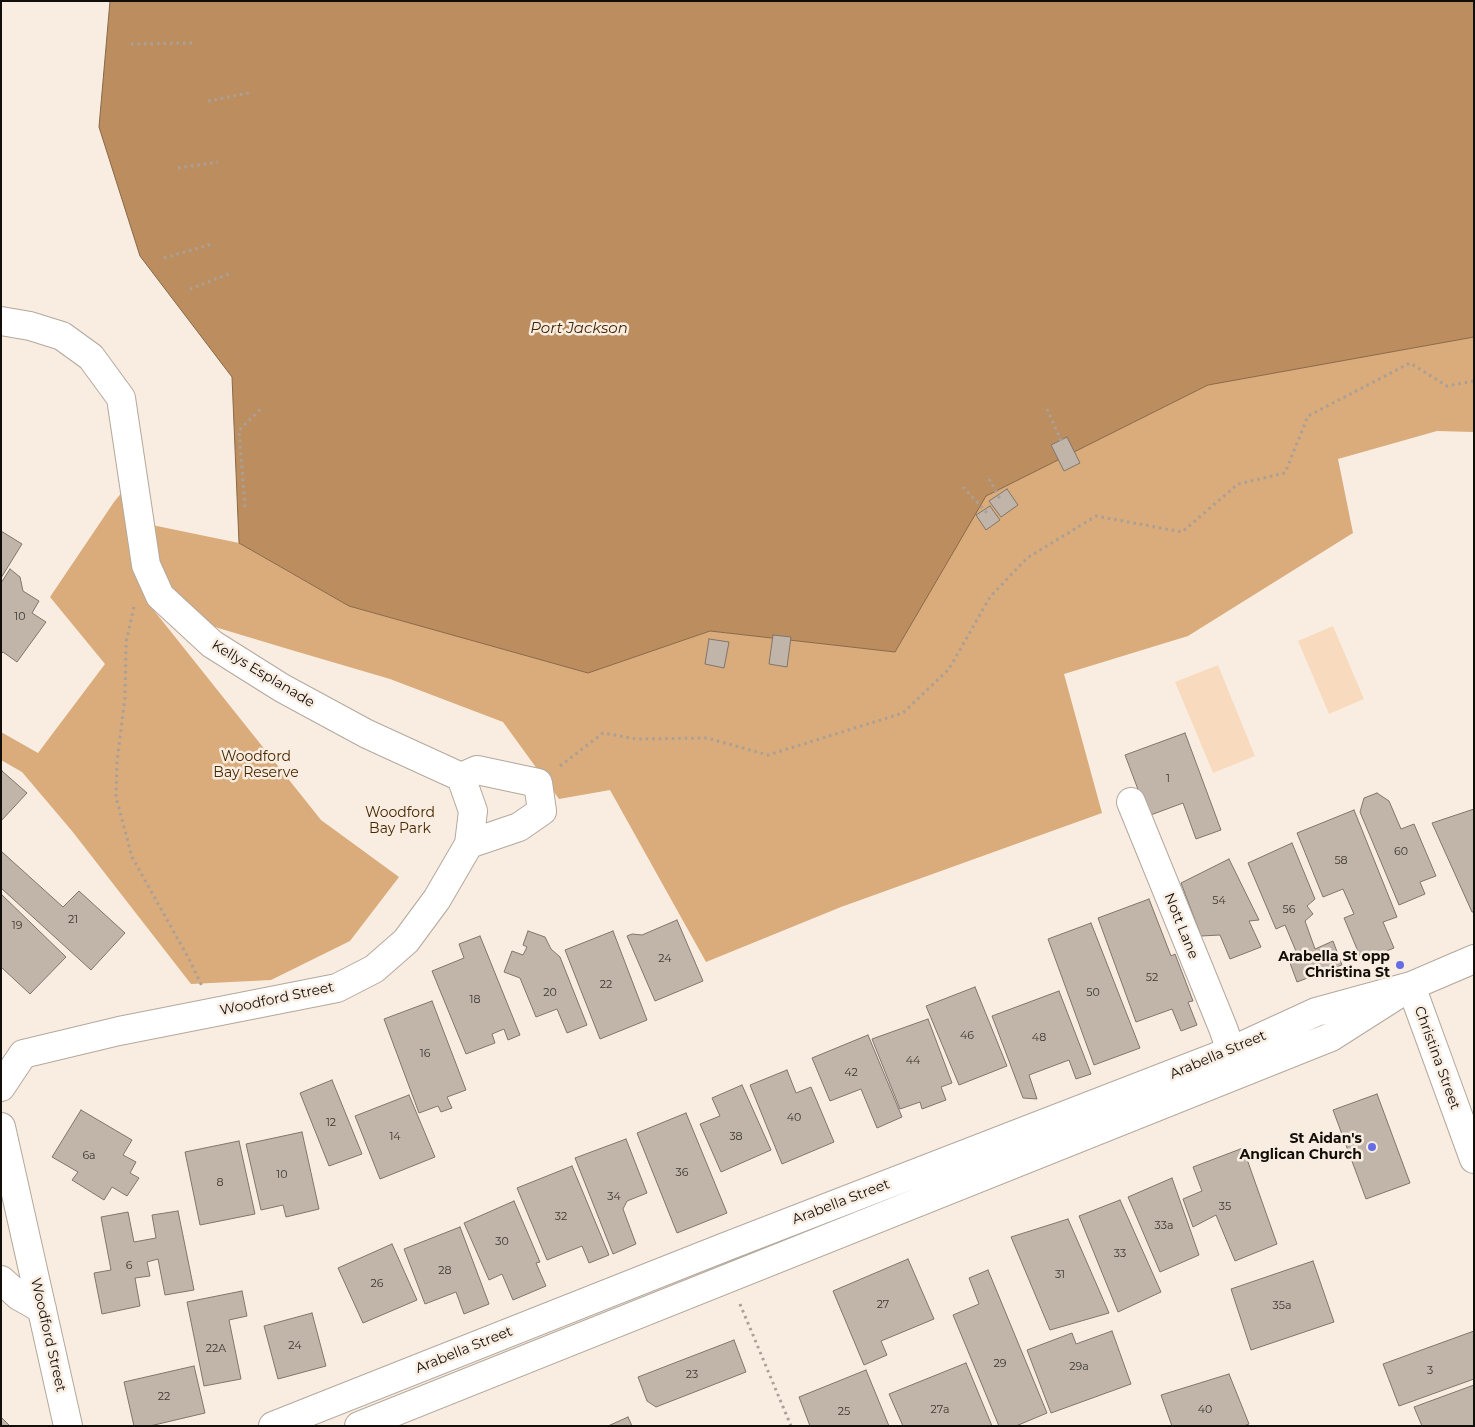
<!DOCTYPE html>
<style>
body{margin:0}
#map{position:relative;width:1475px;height:1427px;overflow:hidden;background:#f9ede1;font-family:Montserrat,sans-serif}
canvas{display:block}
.frame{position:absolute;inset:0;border:2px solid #120e0a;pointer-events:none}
</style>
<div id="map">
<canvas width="1475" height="1427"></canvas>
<div class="frame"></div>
</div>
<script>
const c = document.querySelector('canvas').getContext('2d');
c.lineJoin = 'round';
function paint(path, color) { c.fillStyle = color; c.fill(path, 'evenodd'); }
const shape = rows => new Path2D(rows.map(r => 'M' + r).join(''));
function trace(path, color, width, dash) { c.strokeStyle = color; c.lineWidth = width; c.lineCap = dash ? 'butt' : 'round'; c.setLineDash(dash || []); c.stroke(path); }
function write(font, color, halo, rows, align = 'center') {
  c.font = font + ' Montserrat,sans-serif'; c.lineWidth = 5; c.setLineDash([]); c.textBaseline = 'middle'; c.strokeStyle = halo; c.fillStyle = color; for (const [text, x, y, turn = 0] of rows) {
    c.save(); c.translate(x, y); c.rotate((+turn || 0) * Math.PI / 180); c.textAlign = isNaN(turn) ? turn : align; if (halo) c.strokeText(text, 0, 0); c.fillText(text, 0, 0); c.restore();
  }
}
const green = shape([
 [1333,626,1364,699,1329,714,1298,641],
 [1218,665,1255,756,1213,773,1175,682]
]);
const forest = shape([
 [1474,337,1474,432,1437,431,1338,459,1353,533,1188,636,1064,674,1102,813,841,907,706,962,610,790,559,799,503,722,390,679,288,649,152,608,321,820,399,877,350,941,271,980,191,984,72,831,22,772,1,760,1,732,38,753,105,664,50,597,114,502,140,470,152,525,239,543,349,606,588,673,710,631,895,652,985,496,1208,385]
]);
const water = shape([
 [110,1,1474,1,1474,337,1208,385,986,496,895,652,710,631,588,673,349,606,239,543,232,377,140,256,99,127,110,1]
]);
const building = shape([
 [1067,437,1080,463,1064,471,1051,445,1067,437],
 [1007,489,1018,505,1001,517,989,501,1007,489],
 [990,506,1000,520,986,530,976,515,990,506],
 [1,531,22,544,1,578,1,531],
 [10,569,20,577,23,591,39,601,32,613,46,622,17,662,3,652,1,654,1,583,10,569],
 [773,635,791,637,787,667,769,664,773,635],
 [709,639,729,642,724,668,705,664,709,639],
 [1185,733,1221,830,1196,839,1183,803,1148,816,1125,755,1185,733],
 [2,771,27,793,1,821,1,772,2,771],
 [1377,793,1389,801,1401,829,1414,824,1436,876,1420,882,1425,894,1399,905,1360,812,1364,798,1377,793],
 [1474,809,1474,912,1472,912,1432,823,1474,809],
 [1354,810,1397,917,1383,922,1394,948,1362,961,1344,918,1354,914,1343,889,1323,897,1297,833,1354,810],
 [1292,843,1315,899,1307,906,1313,914,1305,921,1315,949,1333,941,1342,965,1297,982,1290,963,1298,956,1285,925,1276,929,1248,863,1292,843],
 [1,851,63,907,79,891,125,933,91,970,1,888,1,851],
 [1229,859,1259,920,1249,921,1261,947,1230,959,1220,935,1201,936,1181,883,1229,859],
 [1,894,66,957,30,994,1,967,1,894],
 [1149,899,1171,956,1175,954,1193,1001,1188,1002,1197,1025,1181,1031,1172,1009,1136,1022,1098,918,1149,899],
 [677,920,703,981,655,1001,627,936,632,934,642,935,677,920],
 [1091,923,1140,1048,1094,1065,1048,939,1091,923],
 [528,931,545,937,551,949,560,957,587,1025,567,1033,557,1009,536,1017,520,978,504,972,512,951,523,955,527,947,523,945,528,931],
 [613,931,647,1020,600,1039,565,950,613,931],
 [480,936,520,1035,508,1040,504,1029,492,1034,495,1043,466,1054,432,971,464,958,459,944,480,936],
 [975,987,1007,1066,959,1085,926,1006,975,987],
 [1059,991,1091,1074,1076,1079,1069,1060,1029,1075,1037,1099,1023,1098,992,1016,1059,991],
 [432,1001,466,1090,447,1097,452,1108,441,1112,438,1106,419,1113,384,1019,432,1001],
 [928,1019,952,1083,941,1087,946,1100,922,1109,920,1102,900,1109,872,1039,928,1019],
 [868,1035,902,1117,877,1128,861,1089,830,1101,812,1058,868,1035],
 [787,1070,796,1093,811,1087,834,1142,782,1164,750,1085,787,1070],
 [332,1080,362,1154,329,1166,300,1093,332,1080],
 [742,1085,771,1150,721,1172,700,1124,720,1116,712,1098,742,1085],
 [1377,1094,1410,1183,1366,1199,1333,1110,1377,1094],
 [409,1095,435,1157,380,1179,355,1116,409,1095],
 [81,1110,132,1140,123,1155,136,1162,130,1173,139,1178,127,1196,112,1187,104,1200,72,1180,78,1172,52,1157,81,1110],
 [686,1113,727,1213,677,1233,637,1133,686,1113],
 [302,1132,319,1209,286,1217,283,1205,261,1210,246,1144,302,1132],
 [626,1139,647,1193,627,1201,623,1209,636,1244,613,1254,575,1158,626,1139],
 [239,1141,255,1214,200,1225,185,1152,239,1141],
 [1243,1148,1277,1244,1235,1261,1216,1215,1193,1227,1183,1199,1202,1191,1193,1167,1243,1148],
 [572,1166,609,1255,589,1263,582,1246,547,1260,517,1188,572,1166],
 [1172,1178,1199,1255,1160,1272,1128,1197,1172,1178],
 [1120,1200,1161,1292,1118,1312,1079,1216,1120,1200],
 [514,1201,540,1262,536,1263,546,1286,513,1300,502,1274,489,1280,464,1223,514,1201],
 [178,1211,194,1290,165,1295,158,1259,147,1262,150,1276,135,1278,140,1306,102,1314,94,1273,111,1270,101,1217,128,1212,134,1242,156,1238,152,1215,178,1211],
 [1068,1219,1109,1313,1050,1330,1011,1237,1068,1219],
 [460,1227,489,1304,464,1314,456,1292,425,1304,404,1249,460,1227],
 [392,1244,417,1300,363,1323,338,1268,392,1244],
 [908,1259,934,1319,881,1341,887,1355,864,1365,833,1291,908,1259],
 [1313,1261,1334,1322,1251,1350,1231,1289,1313,1261],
 [988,1270,1047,1413,1016,1426,999,1426,953,1315,979,1304,969,1278,988,1270],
 [242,1291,247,1316,229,1320,241,1379,204,1386,187,1302,242,1291],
 [312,1313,326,1366,278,1379,264,1326,312,1313],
 [1112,1331,1131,1384,1051,1413,1027,1350,1072,1333,1076,1344,1112,1331],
 [1474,1331,1474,1379,1399,1406,1383,1364,1474,1331],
 [734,1340,746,1372,656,1407,647,1401,638,1377,734,1340],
 [966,1363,992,1426,903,1426,889,1394,966,1363],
 [194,1366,205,1413,150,1426,134,1426,124,1382,194,1366],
 [866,1370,889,1426,810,1426,799,1397,866,1370],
 [1229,1374,1249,1424,1244,1426,1172,1426,1161,1395,1229,1374],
 [1474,1385,1474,1426,1422,1426,1414,1407,1474,1385],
 [1,1417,10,1426,1,1426,1,1417],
 [628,1417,632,1426,608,1426,628,1417]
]);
const path = shape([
 [131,44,195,43],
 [208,101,253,92],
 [178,168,218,162],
 [164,258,212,244],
 [190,289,229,274],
 [1047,409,1063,445],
 [989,479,1000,499],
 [963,487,987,513],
 [245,507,239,430,262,408],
 [134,607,126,642,125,697,117,762,116,797,132,857,189,959,202,986],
 [560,766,603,733,636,739,707,738,768,755,903,713,949,669,990,597,1027,558,1096,516,1182,532,1238,484,1285,473,1308,416,1410,363,1447,386,1474,381],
 [740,1304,791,1426]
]);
const minor = shape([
 [1,321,30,326,62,336,91,357,121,398,146,565,160,596,212,644,282,688,367,734,461,777,477,770,538,783,542,811,519,827,469,844],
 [1131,802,1223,1028,1231,1051],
 [1411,986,1474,1159],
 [1,1087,23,1054,119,1031,337,988,374,969,406,941,437,899,469,844,473,811,461,777],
 [1,1127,68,1426],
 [1,1280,19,1296,42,1309],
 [273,1426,725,1247,1231,1051,1316,1012,1411,986],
 [359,1426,1331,1037,1411,986,1474,959]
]);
const markers = [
 [1400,965,5,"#646de6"],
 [1372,1147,5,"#646de6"]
];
const numberNames = [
 ["10",20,617],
 ["1",1168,779],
 ["60",1401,852],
 ["58",1341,861],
 ["54",1219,901],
 ["56",1289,910],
 ["21",73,920],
 ["19",17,926],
 ["24",665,959],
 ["52",1152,978],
 ["22",606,985],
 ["20",550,993],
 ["50",1093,993],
 ["18",475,1000],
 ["46",967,1036],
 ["48",1039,1038],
 ["16",425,1054],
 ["44",913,1061],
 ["42",851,1073],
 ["40",794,1118],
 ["12",331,1123],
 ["14",395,1137],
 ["38",736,1137],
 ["6a",89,1156],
 ["36",682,1173],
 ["10",282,1175],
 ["8",220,1183],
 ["34",614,1197],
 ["35",1225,1207],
 ["32",561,1217],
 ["33a",1164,1226],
 ["30",502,1242],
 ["33",1120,1254],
 ["6",129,1266],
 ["28",445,1271],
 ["31",1060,1275],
 ["26",377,1284],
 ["27",883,1305],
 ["35a",1282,1306],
 ["24",295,1346],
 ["22A",216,1349],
 ["29",1000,1364],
 ["29a",1079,1367],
 ["3",1430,1371],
 ["23",692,1375],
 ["22",164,1397],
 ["27a",940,1410],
 ["40",1205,1410],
 ["25",844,1412]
];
const streetNames = [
 ["Kellys Esplanade",263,674,31],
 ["Nott Lane",1181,926,68],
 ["Woodford Street",277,999,-12],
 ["Arabella Street",1218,1055,-23],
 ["Christina Street",1437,1058,70],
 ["Arabella Street",841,1202,-21],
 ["Woodford Street",48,1335,77],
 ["Arabella Street",464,1350,-22]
];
const parkNames = [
 ["Woodford",256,757],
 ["Bay Reserve",256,773],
 ["Woodford",400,813],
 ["Bay Park",400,829]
];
const poiNames = [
 ["Arabella St opp",1390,957],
 ["Christina St",1390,973],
 ["St Aidan's",1362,1139],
 ["Anglican Church",1362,1155]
];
const waterNames = [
 ["Port Jackson",579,329]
];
paint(green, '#f8dbbe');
paint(forest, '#daab7b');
paint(water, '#bc8e5f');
trace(water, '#896846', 1);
paint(building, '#c1b5aa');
trace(building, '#80756b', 1);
trace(minor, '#b4a89d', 30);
trace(path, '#a9a097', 3, [2.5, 4]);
trace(minor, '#fff', 28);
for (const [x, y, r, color] of markers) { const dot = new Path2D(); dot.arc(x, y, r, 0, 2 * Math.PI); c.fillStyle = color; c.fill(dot); trace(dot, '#f9ede1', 2); }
write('11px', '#3e3832', null, numberNames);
write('14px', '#120e0a', '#f9ede1', streetNames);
write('14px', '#472800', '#f9ede1', parkNames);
write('bold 14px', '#120e0a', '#f9ede1', poiNames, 'right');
write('italic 15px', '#452600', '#f9ede1', waterNames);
</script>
